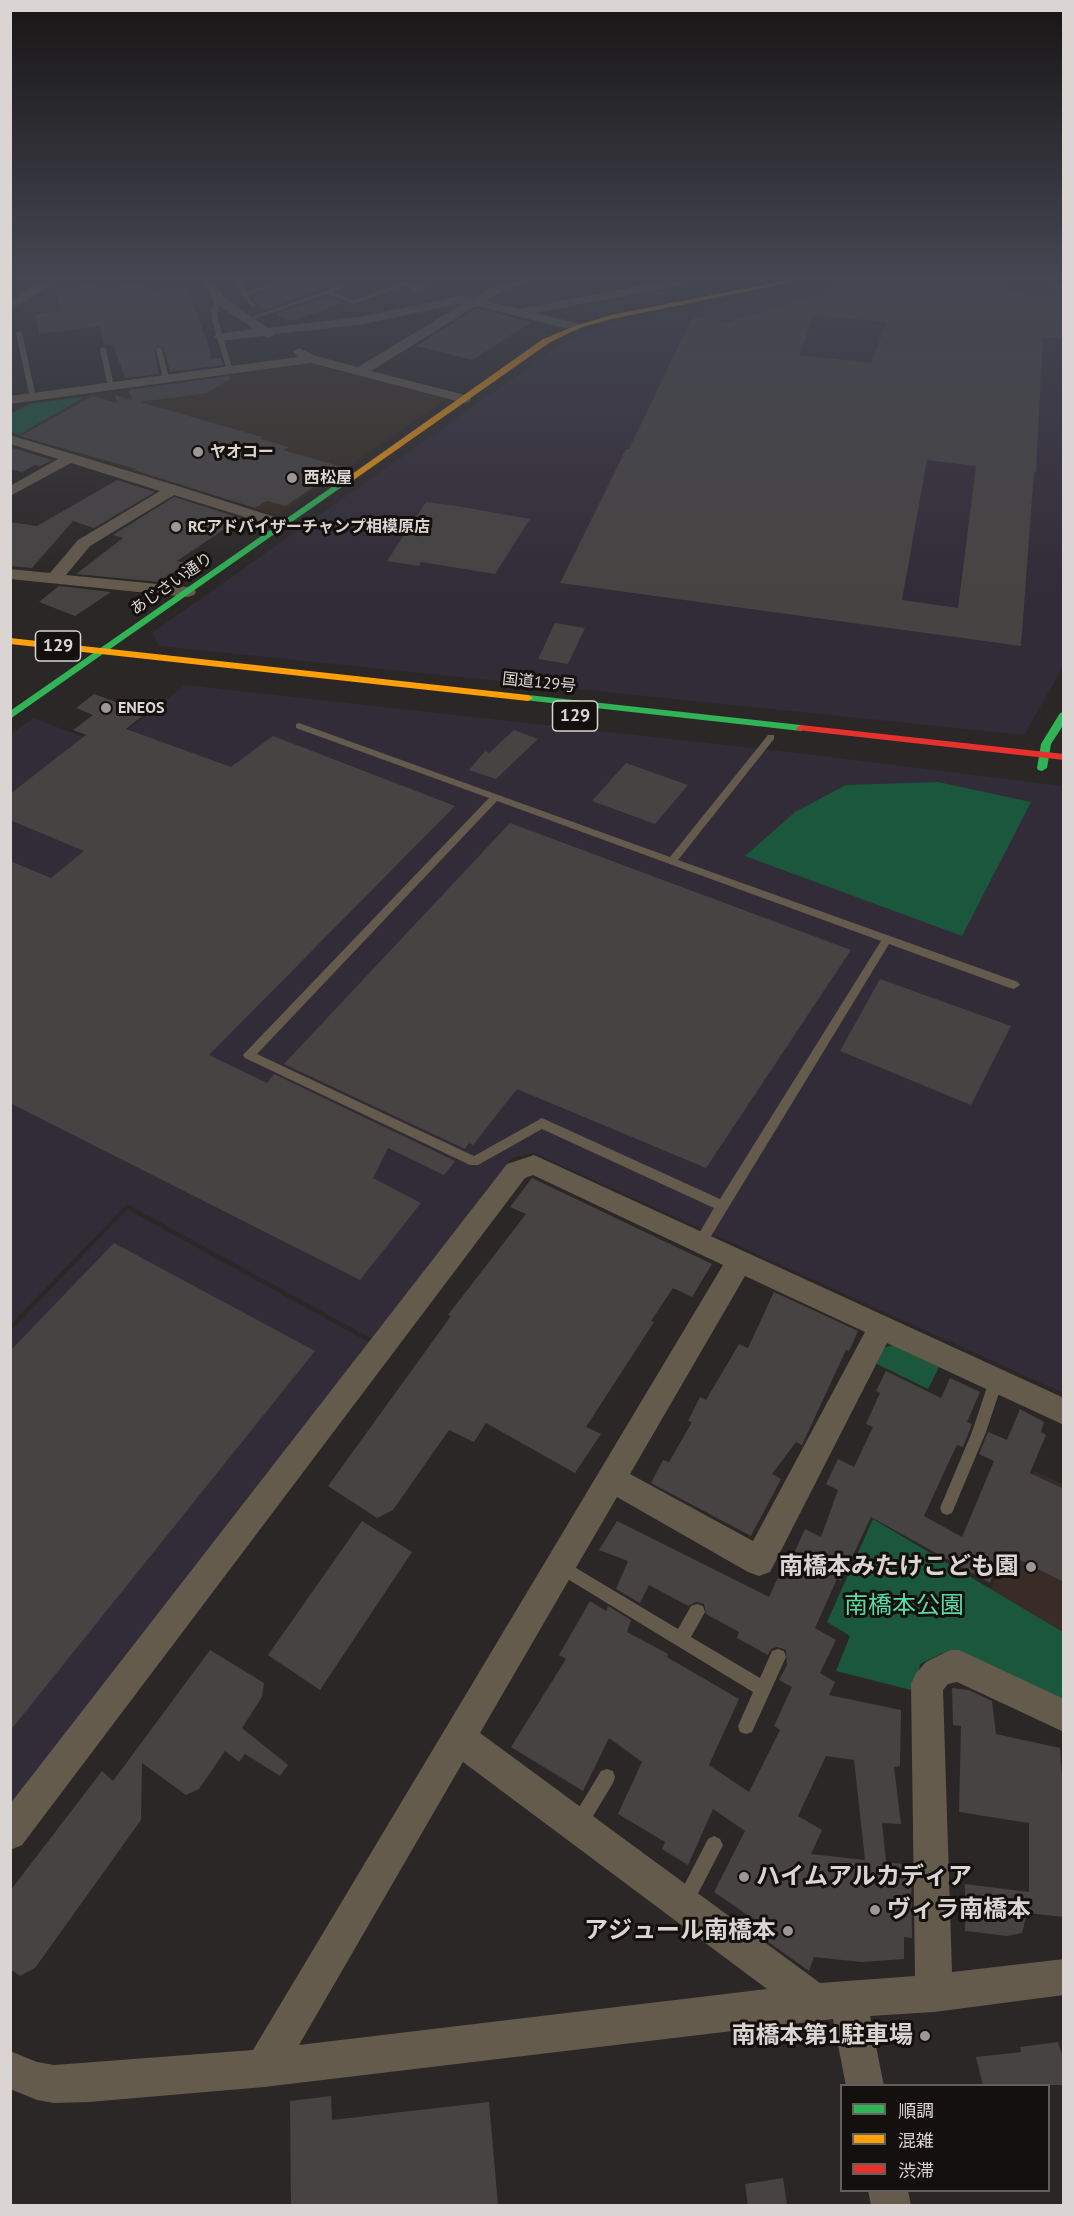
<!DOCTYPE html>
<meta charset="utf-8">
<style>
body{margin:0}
#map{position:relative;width:1074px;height:2216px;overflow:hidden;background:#2b2726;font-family:"PT Sans","Noto Sans JP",sans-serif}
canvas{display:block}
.frame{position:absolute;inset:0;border:12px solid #dad5d3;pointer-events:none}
.legend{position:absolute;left:840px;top:2084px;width:210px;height:108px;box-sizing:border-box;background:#14100e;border:2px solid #635f5d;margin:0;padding:8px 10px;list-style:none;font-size:18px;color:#dad5d3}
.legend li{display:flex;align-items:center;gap:12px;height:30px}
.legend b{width:30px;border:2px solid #635f5d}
</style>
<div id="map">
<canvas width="1074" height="2216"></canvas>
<div class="frame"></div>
<ul class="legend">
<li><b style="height:8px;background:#30b455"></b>順調</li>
<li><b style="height:8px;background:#ff9f0a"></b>混雑</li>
<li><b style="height:8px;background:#e5322d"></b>渋滞</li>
</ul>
</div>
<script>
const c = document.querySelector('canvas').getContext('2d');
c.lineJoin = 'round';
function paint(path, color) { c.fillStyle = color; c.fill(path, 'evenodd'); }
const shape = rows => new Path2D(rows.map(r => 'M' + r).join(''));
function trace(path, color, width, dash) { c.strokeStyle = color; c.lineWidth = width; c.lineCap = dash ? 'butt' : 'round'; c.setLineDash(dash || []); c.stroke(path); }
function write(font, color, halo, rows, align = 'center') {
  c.font = font + ' "PT Sans","Noto Sans JP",sans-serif'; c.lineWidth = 6; c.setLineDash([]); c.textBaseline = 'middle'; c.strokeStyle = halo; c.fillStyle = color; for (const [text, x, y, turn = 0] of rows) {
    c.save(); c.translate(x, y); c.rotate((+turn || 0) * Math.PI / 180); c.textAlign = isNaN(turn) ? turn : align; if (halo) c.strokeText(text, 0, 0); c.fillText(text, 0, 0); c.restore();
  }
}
const commercial = shape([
 [310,364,446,399,278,515,11,434,10,413,28,403]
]);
const industrial = shape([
 [831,281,1038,281,1063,290,1063,667,1024,735,159,646,152,633,565,342,605,325],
 [185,685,806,754,1063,786,1063,1393,534,1153,512,1158,372,1339,127,1204,11,1324,10,734,34,718,80,736,126,731],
 [127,1209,370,1343,11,1808,11,1331]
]);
const built = shape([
 [1035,1471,1063,1485,1063,1632,991,1589]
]);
const green = shape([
 [84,397,19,435,11,432,11,414,30,404],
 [938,782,1031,802,962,936,745,856,795,812,846,785],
 [894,1345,939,1367,928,1389,875,1363,882,1348],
 [873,1519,1063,1632,1063,1706,958,1658,943,1653,920,1664,915,1691,836,1671,850,1636,827,1622]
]);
const building = shape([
 [289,281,338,281,324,289,266,310,258,306,252,297],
 [856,281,1006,281,1005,291,1064,297,1064,339,1043,337,1036,472,1034,472,1021,646,560,583,626,449,629,449,692,318,729,322],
 [813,315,887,322,871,363,800,355],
 [927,460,976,466,958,608,902,600],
 [101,283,102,287,143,283,150,290,186,285,210,350,211,359,221,358,223,365,170,372,164,348,158,345,154,350,159,374,125,378,113,345,104,344,100,326,39,334,35,314,61,311,55,288],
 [327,296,344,303,291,321,275,314],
 [476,308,531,322,473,360,416,346],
 [229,376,230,379,207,393,140,402,262,437,260,439,289,447,283,450,342,467,286,506,267,501,255,508,134,470,136,469,20,436,93,396,117,403,115,395,132,400,129,390],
 [10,447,52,460,40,466,35,465,22,472,10,469],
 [117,480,155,492,94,528,73,521,32,568,10,566,10,522,37,526],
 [174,497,241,518,177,561,187,563,159,582,76,574,123,538,113,535],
 [426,502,457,506,530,519,495,574,421,562,419,566,387,561],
 [59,586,111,592,75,616,39,602],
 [555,623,585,628,568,664,538,659],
 [94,694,146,713,126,729,231,767,273,736,455,806,209,1055,267,1083,274,1074,455,1161,444,1175,388,1148,373,1178,421,1203,360,1280,10,1103,10,861,51,878,84,851,10,820,10,794,86,735,73,730,93,715,76,708],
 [514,730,538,739,496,779,469,770,485,751,489,753],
 [626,763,688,785,655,824,592,801],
 [510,823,851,950,706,1168,517,1089,473,1145,469,1143,465,1149,284,1064],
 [880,979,1011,1026,971,1105,840,1051],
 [532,1178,712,1264,692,1297,673,1288,651,1321,654,1322,586,1427,601,1434,575,1473,486,1423,474,1442,449,1430,393,1510,377,1518,328,1486,451,1316,448,1315,526,1214,510,1207],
 [114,1243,315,1351,10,1731,10,1351],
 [774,1292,858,1331,849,1351,846,1350,802,1445,796,1442,772,1474,781,1479,751,1536,651,1483,663,1460,669,1462,692,1422,688,1421,700,1397,706,1400,739,1344,748,1348],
 [886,1371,941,1398,950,1378,980,1392,967,1422,972,1424,963,1447,957,1445,951,1457,924,1516,962,1537,994,1461,979,1454,988,1432,1007,1440,1020,1409,1044,1422,1041,1432,1046,1435,1030,1473,1064,1489,1064,1582,1002,1551,990,1583,871,1517,841,1581,837,1579,815,1628,836,1640,820,1673,835,1682,829,1695,901,1710,900,1766,894,1767,901,1824,882,1823,886,1862,911,1865,912,1938,904,1937,904,1959,862,1962,814,1957,809,1971,760,1936,765,1927,714,1892,745,1831,713,1809,688,1865,662,1849,665,1842,618,1814,642,1762,609,1738,583,1791,511,1747,566,1659,559,1655,590,1601,606,1611,608,1606,631,1620,627,1632,668,1654,667,1657,739,1699,709,1765,749,1792,780,1730,774,1726,792,1687,779,1680,787,1665,786,1650,777,1647,771,1649,768,1655,737,1638,739,1632,706,1614,704,1604,696,1602,688,1606,649,1585,640,1603,616,1589,628,1561,599,1550,617,1521,769,1597,786,1560,790,1562,805,1529,821,1537,838,1490,826,1484,838,1459,854,1467,873,1427,866,1424,880,1393,876,1391],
 [826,1756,854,1760,865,1860,811,1854,822,1830,798,1816],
 [362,1521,412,1552,320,1690,268,1655],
 [210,1650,264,1683,262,1697,242,1728,288,1765,280,1776,245,1754,239,1762,225,1751,199,1789,186,1795,142,1763,141,1820,35,1968,20,1976,10,1969,10,1891,102,1771,113,1781],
 [952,1688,969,1690,992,1701,996,1734,1060,1748,1064,1804,1064,1917,1027,1913,1022,1933,1007,1936,965,1931,965,1884,1029,1892,1029,1823,959,1812,961,1726,953,1725],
 [1058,2042,1064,2060,1064,2085,983,2085,976,2057,1021,2052,1020,2047],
 [331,2096,332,2120,489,2102,498,2205,291,2205,290,2101],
 [783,2178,787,2205,748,2205,745,2184]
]);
const lane = shape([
 [236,281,242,281,246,292,277,281,287,281,248,296,256,306,253,308,241,295,236,281],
 [344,281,351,283,333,292,353,300,406,281,416,281,410,284,417,287,431,282,434,284,417,291,405,286,353,304,327,294,248,321,243,320,325,291,344,281],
 [1042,281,1052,281,1064,286,1064,290,1042,281],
 [218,297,221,299,217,312,218,320,233,371,230,373,227,371,212,320,211,312,215,299,218,297],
 [19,331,22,333,36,398,33,400,30,398,16,333,19,331],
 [103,347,106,349,114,387,111,389,108,387,100,349,103,347],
 [159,347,162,349,169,379,166,381,163,379,156,349,159,347],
 [299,723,670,857,768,735,774,735,774,739,678,860,1018,982,1020,985,1014,989,1010,988,889,944,705,1246,700,1247,695,1246,694,1242,714,1208,542,1129,478,1165,470,1165,245,1058,243,1055,489,798,296,728,296,724,299,723],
 [497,801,881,941,720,1199,542,1118,474,1156,257,1054,497,801],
 [996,1375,1001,1377,1003,1381,986,1432,952,1513,947,1515,942,1513,940,1508,972,1432,989,1381,991,1377,996,1375],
 [561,1559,678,1629,691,1606,697,1604,703,1606,705,1612,691,1637,760,1678,772,1651,778,1649,784,1651,786,1657,752,1732,746,1734,740,1732,738,1726,753,1692,556,1572,553,1567,556,1562,561,1559],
 [607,1769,613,1771,615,1777,613,1783,584,1831,578,1834,572,1831,569,1825,572,1819,601,1771,607,1769],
 [714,1836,720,1839,723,1845,720,1851,690,1909,684,1912,678,1909,675,1903,678,1897,708,1839,714,1836]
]);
const street = shape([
 [43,281,58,281,10,310,10,301,43,281],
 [204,281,216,281,223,297,268,328,359,317,464,295,473,298,499,283,508,281,532,281,507,289,485,301,520,309,662,281,689,281,683,285,535,313,581,324,583,327,577,331,476,306,371,371,469,396,471,399,469,402,464,403,311,363,10,404,10,396,298,357,293,352,299,348,316,356,358,367,464,303,359,325,275,334,269,338,263,336,220,341,214,337,216,334,254,329,214,302,204,281],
 [10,435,178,486,290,522,293,525,290,528,280,528,174,495,90,546,66,575,188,587,194,589,196,592,194,595,188,597,10,579,10,569,50,573,78,540,160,491,71,463,10,496,10,486,58,459,10,444,10,435],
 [534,1155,1064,1398,1064,1425,887,1343,770,1572,759,1576,748,1572,617,1497,480,1733,820,1983,915,1976,911,1684,916,1673,926,1662,940,1655,951,1650,959,1650,970,1655,1064,1699,1064,1732,957,1682,948,1684,943,1690,952,1972,1064,1959,1064,1995,934,2012,870,2016,884,2086,846,2086,833,2019,264,2087,89,2102,54,2103,37,2100,10,2089,10,2051,37,2062,54,2065,253,2050,723,1265,533,1175,525,1178,22,1845,10,1850,10,1804,507,1164,534,1155],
 [745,1276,865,1332,753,1541,630,1474,745,1276],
 [463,1762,767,1989,299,2045,463,1762],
 [868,2190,908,2190,911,2206,871,2206,868,2190]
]);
const fast = shape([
 [339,482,346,484,10,719,10,711,339,482],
 [528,695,801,725,806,728,801,731,524,700,524,696,528,695],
 [1064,712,1064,724,1051,744,1047,768,1042,771,1038,770,1037,768,1041,744,1060,713,1064,712]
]);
const slow = shape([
 [783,281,798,281,612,319,579,328,549,343,345,486,338,484,543,339,575,326,611,315,783,281],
 [10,638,528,695,533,698,528,701,10,644,10,638]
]);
const jam = shape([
 [801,725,1064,754,1064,760,797,730,796,728,801,725]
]);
const markers = [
 [198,452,6,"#9d9896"],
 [292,478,6,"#9d9896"],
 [176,527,6,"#9d9896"],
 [106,708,6,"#9d9896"],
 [1031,1567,6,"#9d9896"],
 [744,1877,6,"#9d9896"],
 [875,1910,6,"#9d9896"],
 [788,1931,6,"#9d9896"],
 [925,2036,6,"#9d9896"]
];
const farPoinames = [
 ["ヤオコー",210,452],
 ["西松屋",304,478],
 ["RCアドバイザーチャンプ相模原店",188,527],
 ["ENEOS",118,708]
];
const farStreetnames = [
 ["あじさい通り",172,584,-35],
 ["国道129号",539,683,6]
];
const shields = [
 [58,646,45],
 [575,716,45]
];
const shieldNames = [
 ["129",58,646],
 ["129",575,716]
];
const nearPoinames = [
 ["南橋本みたけこども園",1019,1567],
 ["ハイムアルカディア",756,1877,"left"],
 ["ヴィラ南橋本",887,1910,"left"],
 ["アジュール南橋本",776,1931],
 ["南橋本第1駐車場",913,2036]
];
const nearParknames = [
 ["南橋本公園",904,1606]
];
paint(commercial, '#362c1f');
paint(industrial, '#322b38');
paint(built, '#392b26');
paint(green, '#1a573d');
paint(building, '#474342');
paint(lane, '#655b4d');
paint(street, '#655b4d');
paint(fast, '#30b455');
paint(slow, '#ff9f0a');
paint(jam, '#e5322d');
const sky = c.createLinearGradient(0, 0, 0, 592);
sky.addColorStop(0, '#181515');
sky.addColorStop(0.47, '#444752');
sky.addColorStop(1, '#44475200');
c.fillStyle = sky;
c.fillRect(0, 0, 1074, 592);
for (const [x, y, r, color] of markers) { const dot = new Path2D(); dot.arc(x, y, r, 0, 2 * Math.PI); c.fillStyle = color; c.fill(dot); trace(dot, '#14100e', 2); }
write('bold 16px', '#dad5d3', '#14100e', farPoinames, 'left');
write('16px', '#dad5d3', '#14100e', farStreetnames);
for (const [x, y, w] of shields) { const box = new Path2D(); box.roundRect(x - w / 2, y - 15, w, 30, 4.5); c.fillStyle = '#14100e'; c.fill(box); trace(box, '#dad5d3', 1.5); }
write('bold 18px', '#dad5d3', null, shieldNames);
write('bold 24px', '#dad5d3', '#14100e', nearPoinames, 'right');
write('24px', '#5adba2', '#14100e', nearParknames);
</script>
